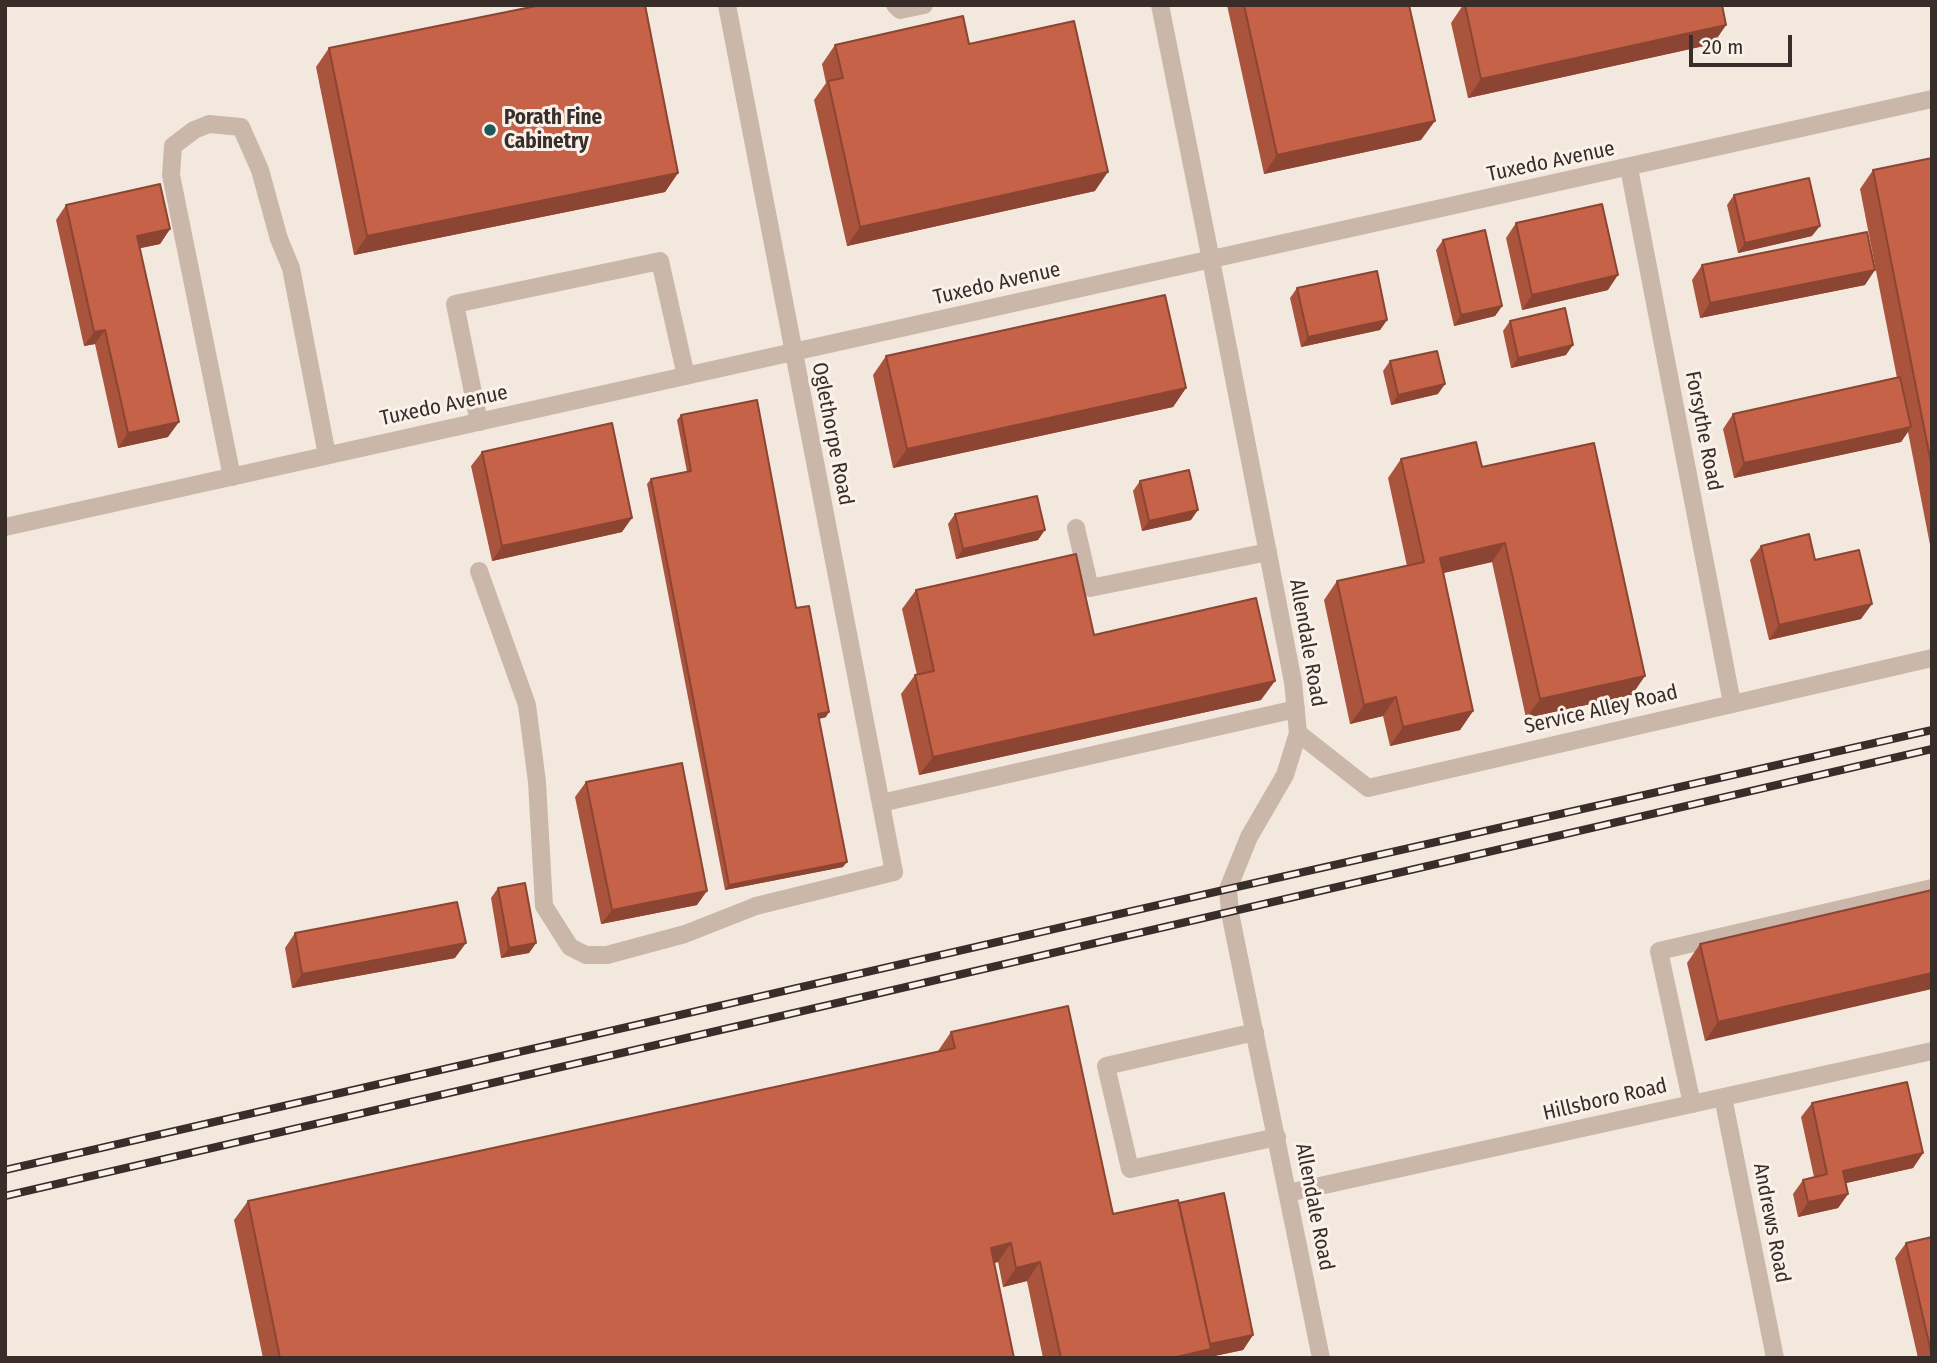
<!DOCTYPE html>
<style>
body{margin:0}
#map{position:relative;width:1937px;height:1363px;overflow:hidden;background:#f3e8de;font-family:"Fira Sans Condensed",sans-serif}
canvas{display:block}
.frame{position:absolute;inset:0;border:7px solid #382d29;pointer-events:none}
.scale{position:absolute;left:1689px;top:35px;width:103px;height:32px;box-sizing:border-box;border:4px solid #382d29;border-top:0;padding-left:9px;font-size:21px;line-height:24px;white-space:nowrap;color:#382d29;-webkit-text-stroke:5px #faf2ea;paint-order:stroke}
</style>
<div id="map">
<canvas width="1937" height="1363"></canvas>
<div class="frame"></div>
<div class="scale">20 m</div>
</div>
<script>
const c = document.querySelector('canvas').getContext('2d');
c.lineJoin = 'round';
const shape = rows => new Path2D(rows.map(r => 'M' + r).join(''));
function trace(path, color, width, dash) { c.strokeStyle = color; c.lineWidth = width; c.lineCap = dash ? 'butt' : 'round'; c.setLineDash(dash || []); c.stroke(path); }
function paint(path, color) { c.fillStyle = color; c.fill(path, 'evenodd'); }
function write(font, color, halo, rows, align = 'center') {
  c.font = font + ' "Fira Sans Condensed",sans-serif'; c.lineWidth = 6; c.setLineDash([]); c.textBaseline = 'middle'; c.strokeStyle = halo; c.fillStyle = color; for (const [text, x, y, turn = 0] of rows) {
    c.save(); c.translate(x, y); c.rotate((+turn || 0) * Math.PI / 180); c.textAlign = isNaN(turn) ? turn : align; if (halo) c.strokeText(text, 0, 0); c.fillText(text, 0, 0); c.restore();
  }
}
const lane = shape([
 [895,5,900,10,924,5],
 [479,422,455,304,660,261,686,376],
 [232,477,171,175,173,146,194,130,209,124,241,127,260,170,279,239,291,268,327,455],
 [5,527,73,512],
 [1076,528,1090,588,1268,552],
 [479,571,527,705,537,782,544,906,570,947,586,955,607,955,685,934,756,906,894,872],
 [881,803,1296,709],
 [1255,1032,1106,1066,1130,1169,1277,1137],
 [1692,1104,1659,951,1932,888]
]);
const street = shape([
 [727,5,894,872],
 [1160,5,1211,260,1293,682,1298,733,1285,775,1249,837,1228,889,1230,913,1321,1358],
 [1629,168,1732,703],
 [73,512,1932,99],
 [1298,733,1368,788,1932,658],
 [1723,1097,1775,1358],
 [1288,1193,1932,1051]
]);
const rail = shape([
 [5,1170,1228,889,1932,730],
 [5,1196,1932,749]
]);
const wall = shape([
 [1227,5,1409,5,1421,140,1264,174],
 [1463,5,1722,5,1726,25,1713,44,1468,98,1451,23],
 [969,44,1095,191,847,246,814,100,826,83,822,64,835,45],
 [329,48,678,173,665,192,354,255,316,67],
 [1932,158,1932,555,1908,432,1901,442,1734,478,1723,429,1733,414,1897,378,1860,189,1873,170],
 [1734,195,1812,236,1738,253,1727,205],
 [66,205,170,229,160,244,140,248,168,437,118,448,95,344,84,346,56,220],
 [1516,223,1608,290,1522,310,1506,238],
 [1443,240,1502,306,1495,316,1454,326,1436,250],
 [1702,265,1865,285,1700,318,1692,280],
 [1297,288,1387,320,1380,330,1301,347,1290,298],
 [1510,321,1566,355,1511,368,1503,331],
 [886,356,1186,388,1173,407,893,468,873,375],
 [1390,361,1438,394,1391,405,1383,371],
 [681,415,796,608,826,717,819,719,843,867,725,890,647,484,651,479,687,472,677,420],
 [482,452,622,532,492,561,471,466],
 [1401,459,1482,467,1632,695,1526,718,1492,562,1443,573,1473,711,1460,730,1390,746,1383,716,1350,724,1324,600,1337,581,1407,566,1388,478],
 [1140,481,1191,520,1142,531,1133,491],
 [955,514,1038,540,956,559,948,524],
 [1761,546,1815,560,1861,619,1769,640,1750,560],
 [916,590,1094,635,1261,700,919,775,901,694,915,675,917,675,902,609],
 [586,782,697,905,601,924,575,797],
 [498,888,536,943,529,953,501,958,491,898],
 [1932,890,1705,1041,1687,963,1700,944],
 [295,933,455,958,292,988,285,948],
 [951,1032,1113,1214,1179,1203,1253,1335,1243,1350,1205,1358,1043,1358,1027,1281,1003,1287,998,1262,994,1263,1014,1358,263,1358,234,1220,248,1201,938,1052,938,1051],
 [1812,1103,1923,1153,1913,1168,1846,1183,1848,1194,1838,1208,1798,1217,1793,1194,1803,1180,1814,1177,1801,1117],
 [1906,1243,1932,1358,1918,1358,1895,1258]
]);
const shadedWall = shape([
 [1726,25,1713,44,1468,98,1481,79],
 [1435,121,1421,140,1264,174,1277,155],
 [1108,172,1095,191,847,246,860,227],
 [678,173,665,192,354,255,367,236],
 [1820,226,1812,236,1738,253,1745,243],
 [170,229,160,244,127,251,137,236],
 [1875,270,1865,285,1700,318,1710,303],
 [1618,275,1608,290,1522,310,1532,295],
 [1502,306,1495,316,1454,326,1461,315],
 [1387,320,1380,330,1301,347,1308,337],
 [105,330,95,344,84,346,94,332],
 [1573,345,1566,355,1511,368,1518,358],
 [1445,384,1438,394,1391,405,1398,395],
 [1186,388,1173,407,893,468,907,449],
 [179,422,168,437,118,448,128,433],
 [1911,427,1901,442,1734,478,1744,463],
 [1198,510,1191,520,1142,531,1149,521],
 [632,518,622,532,492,561,502,546],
 [1045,530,1038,540,956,559,963,549],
 [1505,543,1492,562,1426,577,1440,558],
 [1872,604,1861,619,1769,640,1779,625],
 [1645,676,1632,695,1526,718,1540,699],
 [1275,681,1261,700,919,775,933,757],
 [1396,697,1383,716,1350,724,1364,705],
 [1473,711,1460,730,1390,746,1403,727],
 [829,712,826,717,814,720,818,714],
 [847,862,843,867,725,890,729,885],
 [707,891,697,905,601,924,612,910],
 [466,943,455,958,292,988,302,974],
 [536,943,529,953,501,958,509,948],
 [1932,973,1932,989,1705,1041,1718,1022],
 [1923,1153,1913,1168,1833,1186,1843,1171],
 [1848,1194,1838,1208,1798,1217,1808,1202],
 [1011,1243,998,1262,977,1267,991,1248],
 [1040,1262,1027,1281,1003,1287,1016,1268],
 [1253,1335,1243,1350,1205,1358,1172,1358,1208,1345]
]);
const building = shape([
 [541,5,645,5,678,173,367,236,329,48,541,5],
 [1244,5,1409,5,1435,121,1277,155,1244,5],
 [1465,5,1722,5,1726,25,1481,79,1465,5],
 [963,16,969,44,1074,21,1108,172,860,227,828,81,843,78,835,45,963,16],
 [1932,158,1932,468,1873,170,1932,158],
 [1809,178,1820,226,1745,243,1734,195,1809,178],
 [160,184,170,229,137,236,179,422,128,433,105,330,94,332,66,205,160,184],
 [1602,204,1618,275,1532,295,1516,223,1602,204],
 [1485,230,1502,306,1461,315,1443,240,1485,230],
 [1867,232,1875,270,1710,303,1702,265,1867,232],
 [1377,271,1387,320,1308,337,1297,288,1377,271],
 [1165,295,1186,388,907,449,886,356,1165,295],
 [1565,308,1573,345,1518,358,1510,321,1565,308],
 [1437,351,1445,384,1398,395,1390,361,1437,351],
 [1900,377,1911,427,1744,463,1733,414,1900,377],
 [757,400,796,608,809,606,829,712,818,714,847,862,729,885,651,479,691,471,681,415,757,400],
 [612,423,632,518,502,546,482,452,612,423],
 [1476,442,1482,467,1594,443,1645,676,1540,699,1505,543,1440,558,1473,711,1403,727,1396,697,1364,705,1337,581,1424,562,1401,459,1476,442],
 [1189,470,1198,510,1149,521,1140,481,1189,470],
 [1037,496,1045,530,963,549,955,514,1037,496],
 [1809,534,1815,560,1859,550,1872,604,1779,625,1761,546,1809,534],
 [1076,554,1094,635,1256,598,1275,681,933,757,915,675,934,671,916,590,1076,554],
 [682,763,707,891,612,910,586,782,682,763],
 [525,883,536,943,509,948,498,888,525,883],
 [1932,890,1932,973,1718,1022,1700,944,1932,890],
 [457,902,466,943,302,974,295,933,457,902],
 [1068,1006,1113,1214,1178,1200,1211,1349,1172,1358,1061,1358,1040,1262,1016,1268,1011,1243,991,1248,1014,1358,280,1358,248,1201,955,1048,951,1032,1068,1006],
 [1907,1082,1923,1153,1843,1171,1848,1194,1808,1202,1803,1180,1827,1174,1812,1103,1907,1082],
 [1224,1193,1253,1335,1210,1344,1179,1203,1224,1193],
 [1932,1237,1932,1356,1906,1243,1932,1237]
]);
const markers = [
 [490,130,7,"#1e585a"]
];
const poiNames = [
 ["Porath Fine",504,118],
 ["Cabinetry",504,142]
];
const streetNames = [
 ["Tuxedo Avenue",1551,162,-12],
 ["Tuxedo Avenue",997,284,-13],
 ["Tuxedo Avenue",444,406,-12],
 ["Forsythe Road",1703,431,79],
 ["Oglethorpe Road",832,434,79],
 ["Allendale Road",1307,643,80],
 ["Service Alley Road",1601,710,-13],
 ["Hillsboro Road",1605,1100,-13],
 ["Allendale Road",1314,1207,79],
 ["Andrews Road",1771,1223,79]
];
trace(lane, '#cbb7a9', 18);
trace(street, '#cbb7a9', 18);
trace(rail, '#382d29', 8);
trace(rail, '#faf2ea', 5, [16]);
paint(wall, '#aa543e');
paint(shadedWall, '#8b4532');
paint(building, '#c66248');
trace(building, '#8b4532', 2);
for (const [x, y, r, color] of markers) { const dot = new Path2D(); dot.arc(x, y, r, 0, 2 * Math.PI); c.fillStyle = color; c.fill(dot); trace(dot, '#faf2ea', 2.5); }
write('bold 21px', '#382d29', '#faf2ea', poiNames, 'left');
write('21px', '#382d29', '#faf2ea', streetNames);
</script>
